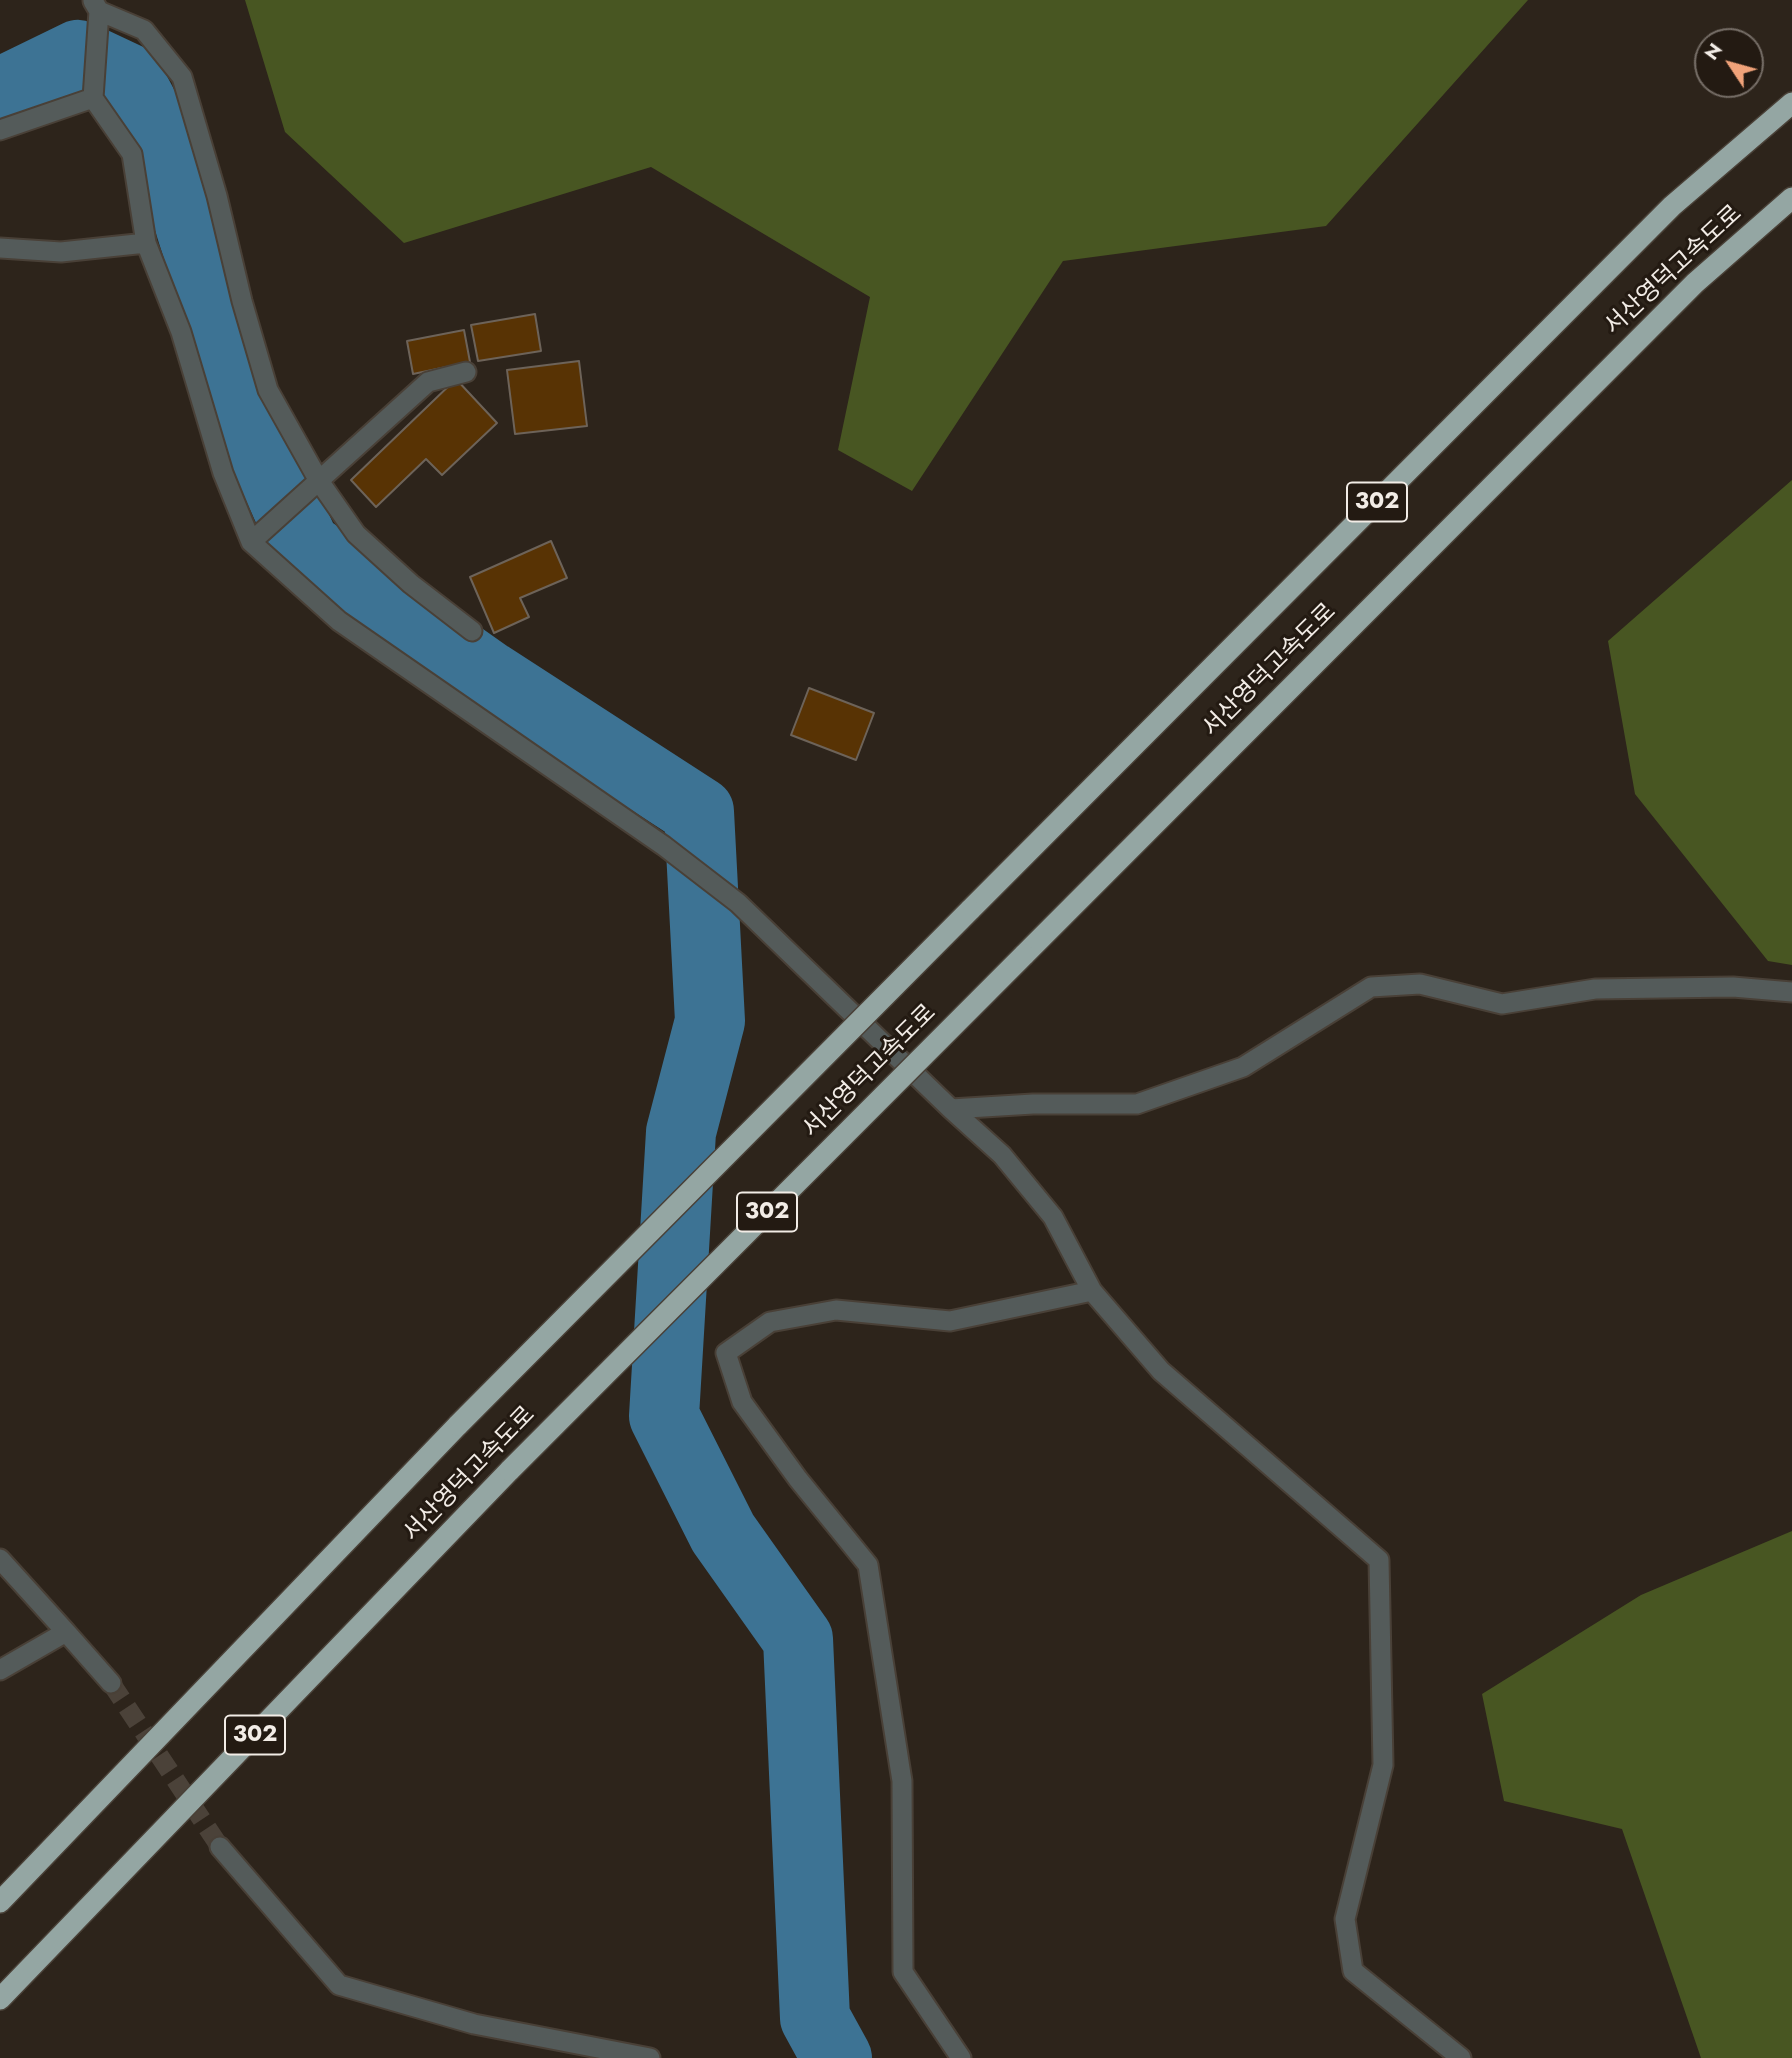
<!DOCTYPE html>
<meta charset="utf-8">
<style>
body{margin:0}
#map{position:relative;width:1792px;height:2058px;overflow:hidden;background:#2d241b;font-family:Jost,sans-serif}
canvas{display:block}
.north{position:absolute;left:1694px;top:28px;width:70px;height:70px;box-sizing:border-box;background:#231a12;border:2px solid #766e67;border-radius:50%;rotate:306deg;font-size:19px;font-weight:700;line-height:28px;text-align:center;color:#f2ece6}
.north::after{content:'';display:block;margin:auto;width:24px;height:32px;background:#f0a279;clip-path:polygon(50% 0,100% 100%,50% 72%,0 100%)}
</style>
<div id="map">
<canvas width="1792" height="2058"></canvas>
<div class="north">N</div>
</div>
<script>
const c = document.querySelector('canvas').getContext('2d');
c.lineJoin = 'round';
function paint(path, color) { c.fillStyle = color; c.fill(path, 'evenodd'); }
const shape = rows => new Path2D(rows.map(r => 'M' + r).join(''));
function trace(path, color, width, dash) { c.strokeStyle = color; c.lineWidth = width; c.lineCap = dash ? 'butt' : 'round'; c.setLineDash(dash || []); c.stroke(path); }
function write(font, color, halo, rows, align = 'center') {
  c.font = font + ' Jost,"Noto Sans KR",sans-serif'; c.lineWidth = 6; c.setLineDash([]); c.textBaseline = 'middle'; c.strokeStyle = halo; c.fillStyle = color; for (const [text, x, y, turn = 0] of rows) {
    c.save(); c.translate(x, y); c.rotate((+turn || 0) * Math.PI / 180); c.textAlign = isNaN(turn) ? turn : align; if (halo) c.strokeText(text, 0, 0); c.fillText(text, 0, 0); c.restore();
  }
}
const forest = shape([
 [245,0,1528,0,1326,226,1063,261,912,491,838,450,870,297,651,167,404,243,285,132],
 [1792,480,1792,965,1768,961,1635,794,1608,641],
 [1792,1531,1792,2058,1701,2058,1622,1829,1504,1801,1482,1694,1641,1595]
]);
const river = shape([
 [0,93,78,55,129,79,166,149,260,447,305,546,489,676,699,812,710,1021,681,1132,664,1416,723,1533,798,1639,815,2018,837,2058]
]);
const building = shape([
 [535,314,541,351,478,361,471,325,535,314],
 [464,330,470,362,413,374,407,341,464,330],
 [579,361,587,426,515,434,507,370,579,361],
 [456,379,497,423,442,475,426,459,376,507,351,480,456,379],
 [551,541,567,578,520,598,529,617,494,633,470,577,551,541],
 [809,688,874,713,856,760,791,735,809,688]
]);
const minorTunnel = shape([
 [111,1683,220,1847]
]);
const minor = shape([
 [93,1,99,11,144,30,182,77,217,196,242,301,268,390,319,481,356,534,411,584,472,631],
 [99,11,93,98,132,154,146,243,181,332,223,473,251,542,339,621,664,846,738,903,951,1109],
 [0,130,93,98],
 [0,248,61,252,146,243],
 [251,542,428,382,466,372],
 [1092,1291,1161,1371,1379,1560,1383,1765,1345,1919,1353,1971,1461,2058],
 [0,1559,66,1632,0,1670],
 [66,1632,111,1683],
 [220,1847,339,1985,474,2024,650,2058],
 [961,2058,903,1972,902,1781,868,1565,798,1479,742,1402,726,1353,770,1322,836,1310,950,1321,1092,1291,1053,1217,1002,1155,951,1109,1033,1104,1137,1104,1243,1067,1371,987,1420,984,1502,1004,1595,989,1733,987,1792,992]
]);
const motorway = shape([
 [970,910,1672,206,1792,103],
 [1024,955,1695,283,1792,198],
 [0,1902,458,1425],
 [0,1999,510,1470]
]);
const motorwayBridge = shape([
 [458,1425,970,910],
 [510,1470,1024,955]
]);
const shields = [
 [1377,502,60],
 [767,1212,60],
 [255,1735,60]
];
const shieldNames = [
 ["302",1377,502],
 ["302",767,1212],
 ["302",255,1735]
];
const streetNames = [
 ["서산영덕고속도로",1674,271,-43],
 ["서산영덕고속도로",1270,671,-45],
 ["서산영덕고속도로",870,1072,-45],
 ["서산영덕고속도로",470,1475,-46]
];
paint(forest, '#485622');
trace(river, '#3d7394', 70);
paint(building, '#583304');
trace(building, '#6d6359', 2);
trace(minorTunnel, '#4b4239', 19, [19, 10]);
trace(minor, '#494037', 23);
trace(motorway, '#494037', 24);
trace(minor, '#545b5a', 19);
trace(motorway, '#94a6a3', 21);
trace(motorwayBridge, '#494037', 24, []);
trace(motorwayBridge, '#94a6a3', 21);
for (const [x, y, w] of shields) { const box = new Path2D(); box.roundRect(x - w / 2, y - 19.5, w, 39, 5); c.fillStyle = '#231a12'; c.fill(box); trace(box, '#f2ece6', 2); }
write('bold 23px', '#f2ece6', null, shieldNames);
write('24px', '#f2ece6', '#231a12', streetNames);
</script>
